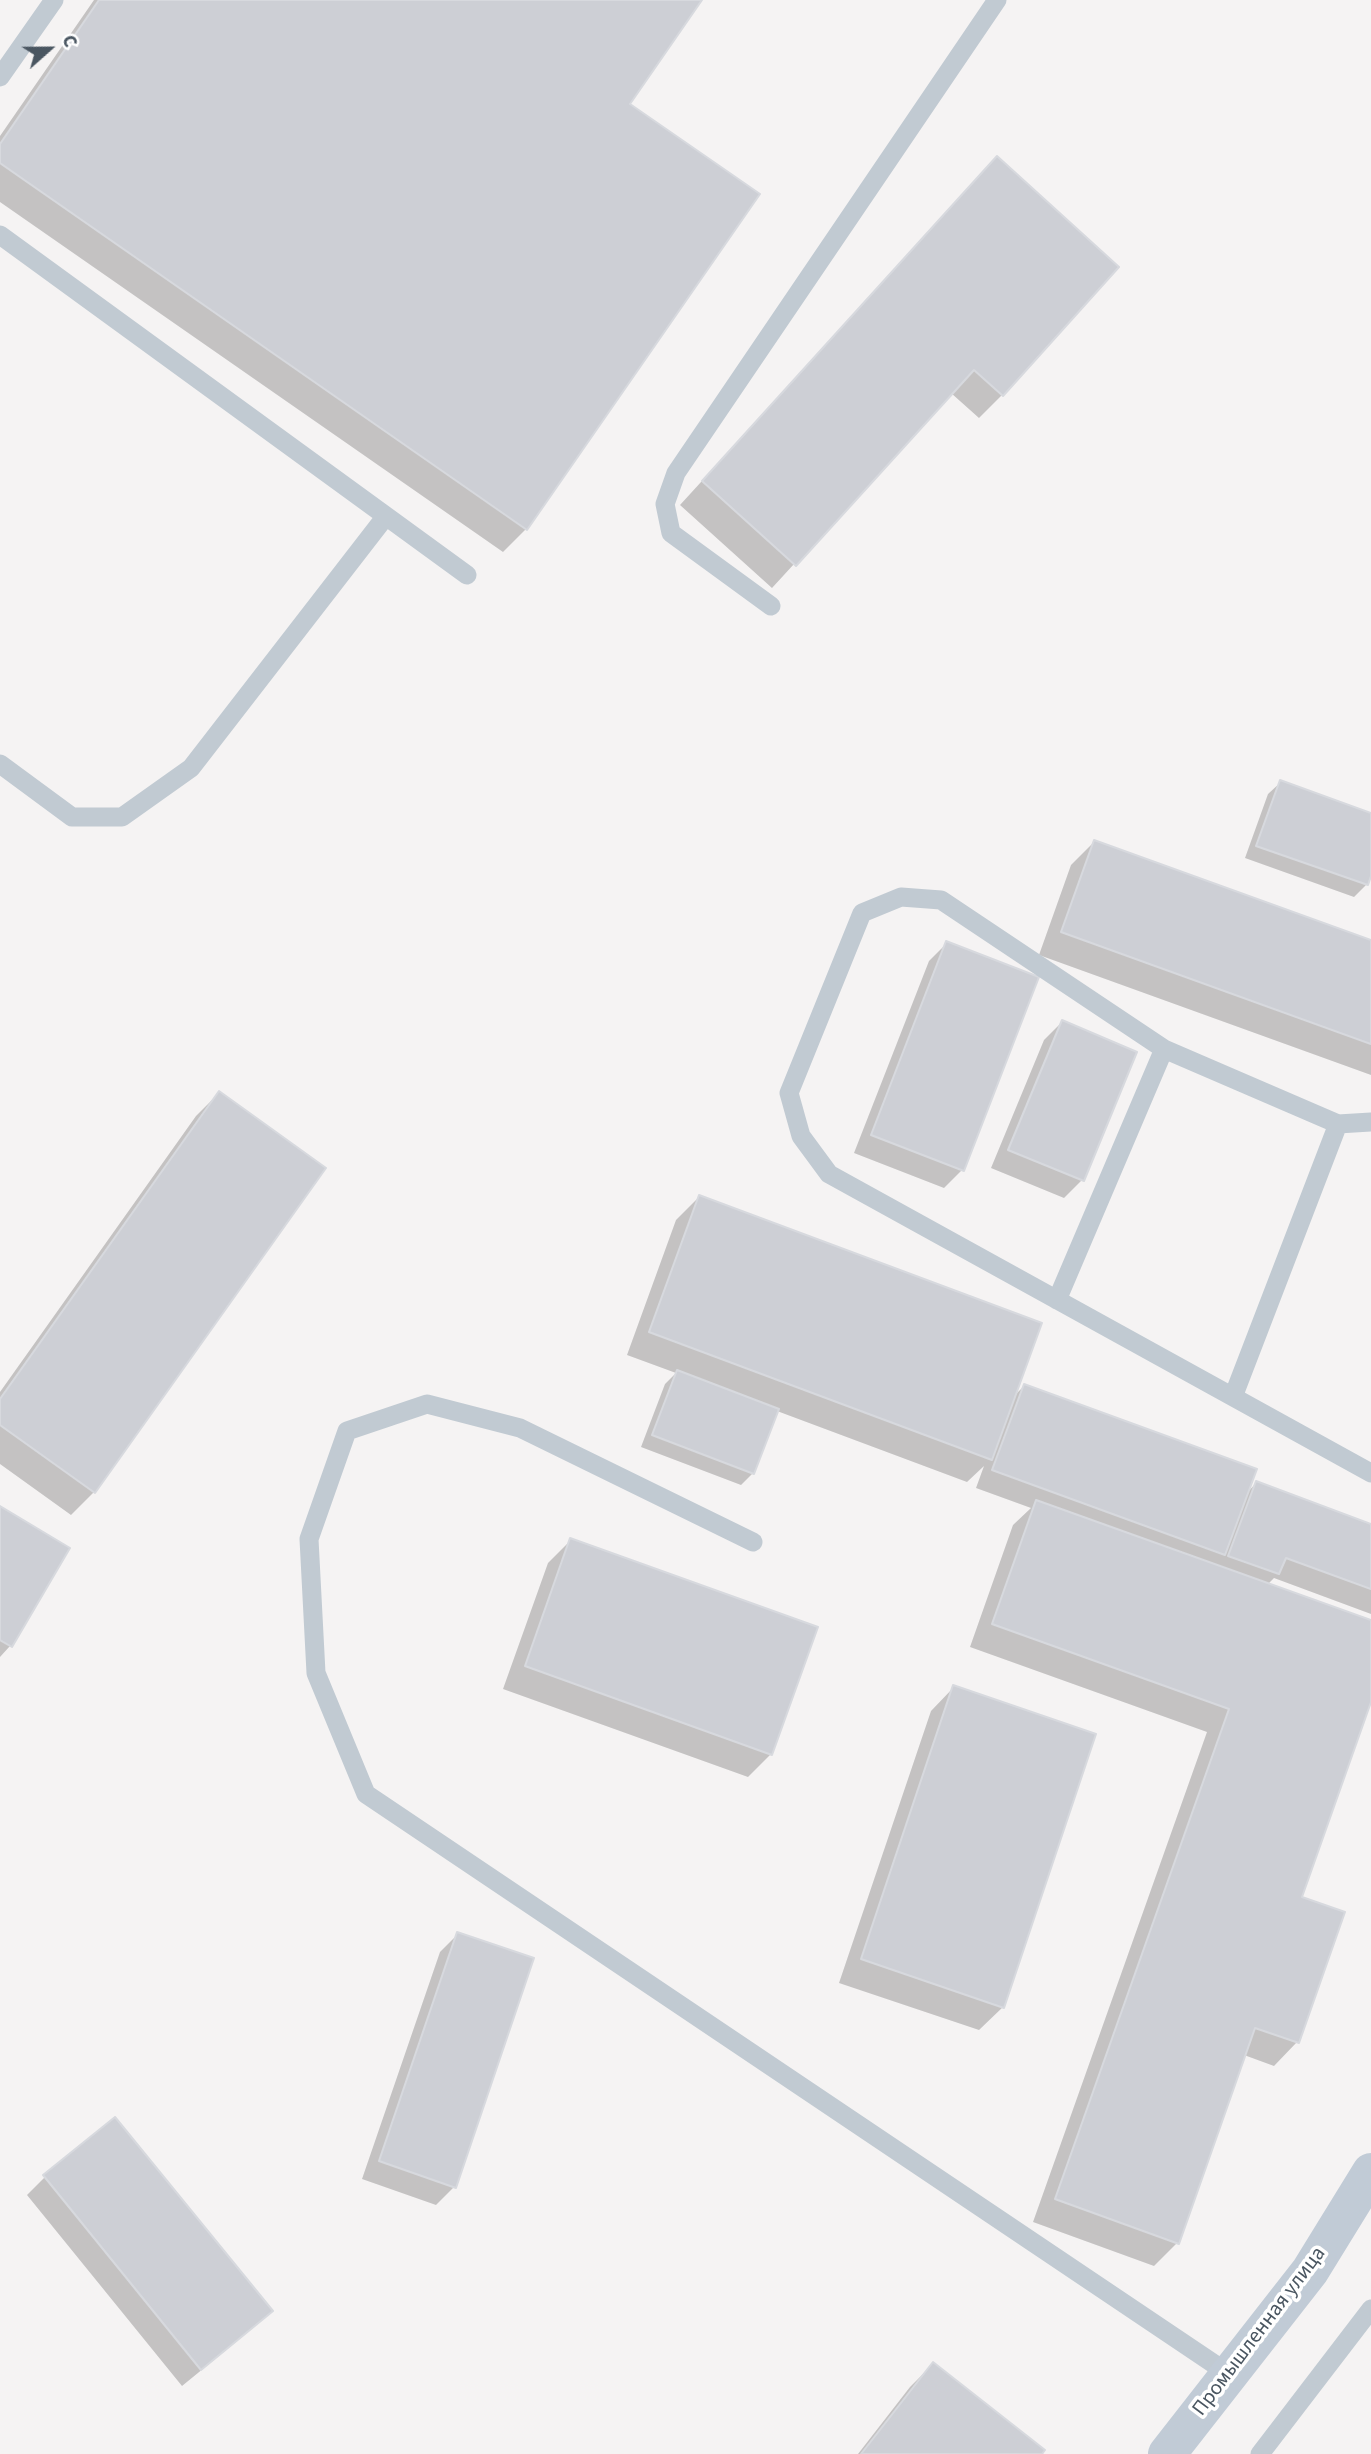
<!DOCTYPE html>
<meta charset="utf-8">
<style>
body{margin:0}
#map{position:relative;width:1371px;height:2454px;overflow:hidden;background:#f5f3f3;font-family:"Source Sans 3",sans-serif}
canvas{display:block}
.north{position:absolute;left:14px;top:14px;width:70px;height:70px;-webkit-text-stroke:5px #fff;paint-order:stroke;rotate:69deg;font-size:19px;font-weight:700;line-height:28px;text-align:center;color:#4a5661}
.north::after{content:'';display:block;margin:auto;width:24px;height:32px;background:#4a5661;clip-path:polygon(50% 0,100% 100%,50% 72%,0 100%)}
</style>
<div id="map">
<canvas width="1371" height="2454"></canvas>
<div class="north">С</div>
</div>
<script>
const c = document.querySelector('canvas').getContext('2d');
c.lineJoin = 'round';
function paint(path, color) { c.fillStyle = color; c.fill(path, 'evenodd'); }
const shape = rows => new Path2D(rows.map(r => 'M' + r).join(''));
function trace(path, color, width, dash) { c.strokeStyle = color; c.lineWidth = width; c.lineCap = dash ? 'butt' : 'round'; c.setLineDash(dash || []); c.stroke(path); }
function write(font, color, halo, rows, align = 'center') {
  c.font = font + ' "Source Sans 3",sans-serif'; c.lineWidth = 7; c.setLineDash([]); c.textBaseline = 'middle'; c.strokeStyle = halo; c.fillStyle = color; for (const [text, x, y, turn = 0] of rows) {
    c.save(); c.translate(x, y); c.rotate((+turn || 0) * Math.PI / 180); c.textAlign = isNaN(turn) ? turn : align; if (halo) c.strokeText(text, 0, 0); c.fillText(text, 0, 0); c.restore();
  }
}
const shadow = shape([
 [94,0,700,0,628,104,526,529,503,552,0,202,0,136],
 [997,158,1002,395,979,418,951,393,772,588,680,505],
 [1281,782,1371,815,1371,871,1366,885,1354,897,1245,858,1268,794],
 [1094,842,1371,942,1371,1075,1039,955,1071,865],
 [947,943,962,1170,944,1188,854,1153,929,961],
 [1062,1022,1082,1180,1064,1198,991,1168,1044,1040],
 [219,1093,94,1492,71,1515,0,1464,0,1392,196,1116],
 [699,1197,1013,1397,1024,1386,1246,1494,1256,1483,1371,1526,1371,1614,1274,1578,1267,1585,1371,1622,1371,1697,1300,1898,1343,1913,1297,2042,1274,2066,1244,2055,1177,2243,1154,2266,1033,2222,1207,1732,970,1647,1013,1525,1031,1508,976,1488,984,1466,967,1482,777,1411,753,1473,741,1485,641,1447,665,1384,676,1373,627,1355,676,1220],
 [0,1508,10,1646,0,1657],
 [571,1540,771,1754,748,1777,503,1689,548,1563],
 [954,1687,1003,2007,979,2030,839,1983,931,1711],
 [458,1934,454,2187,436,2205,362,2179,440,1952],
 [45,2177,271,2310,253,2328,182,2386,27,2195],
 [933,2364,1040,2454,858,2454,910,2387]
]);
const building = shape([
 [99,0,702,0,630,104,760,194,527,530,0,163,0,144,99,0],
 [997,156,1119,267,1003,396,974,370,796,566,702,481,997,156],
 [1280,780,1371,813,1371,876,1368,885,1256,846,1280,780],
 [1094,840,1371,940,1371,1044,1061,932,1094,840],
 [946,941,1039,977,964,1171,871,1135,946,941],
 [1062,1020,1137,1052,1084,1181,1008,1150,1062,1020],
 [219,1091,326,1168,95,1493,0,1425,0,1399,219,1091],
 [699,1195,1042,1323,992,1460,649,1332,699,1195],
 [677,1370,779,1409,754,1474,652,1435,677,1370],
 [1024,1384,1257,1469,1225,1555,992,1470,1024,1384],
 [1256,1481,1371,1524,1371,1589,1286,1558,1279,1574,1228,1556,1256,1481],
 [1036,1500,1371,1620,1371,1702,1302,1897,1345,1912,1299,2043,1255,2028,1179,2244,1055,2199,1229,1709,992,1624,1036,1500],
 [0,1506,70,1548,12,1647,0,1640,0,1506],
 [570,1538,818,1627,772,1755,525,1666,570,1538],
 [953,1685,1096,1734,1004,2008,861,1959,953,1685],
 [457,1932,534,1958,456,2188,379,2161,457,1932],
 [115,2117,273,2311,201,2370,43,2175,115,2117],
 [933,2362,1045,2450,1042,2454,861,2454,933,2362]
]);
const lane = shape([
 [0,77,54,0],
 [0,235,467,575],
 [771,606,671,533,665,504,676,473,997,0],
 [0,764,72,817,122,817,191,768,386,516],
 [1371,1122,1338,1124,1164,1049,941,900,901,897,862,913,789,1093,801,1136,829,1174,1371,1473],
 [1057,1300,1164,1049],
 [1233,1397,1338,1124],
 [753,1542,520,1428,427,1404,347,1431,309,1539,316,1673,366,1794,1229,2374],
 [1260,2454,1371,2309]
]);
const secondary = shape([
 [1167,2454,1310,2271,1371,2172]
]);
const streetNames = [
 ["Промышленная улица",1260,2332,-53]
];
paint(shadow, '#0003');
paint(building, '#cdcfd5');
trace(building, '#d7d9de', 2);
trace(lane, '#c1cad2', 19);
trace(secondary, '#c1cbd6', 38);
write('21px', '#4a5661', '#fff', streetNames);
</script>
